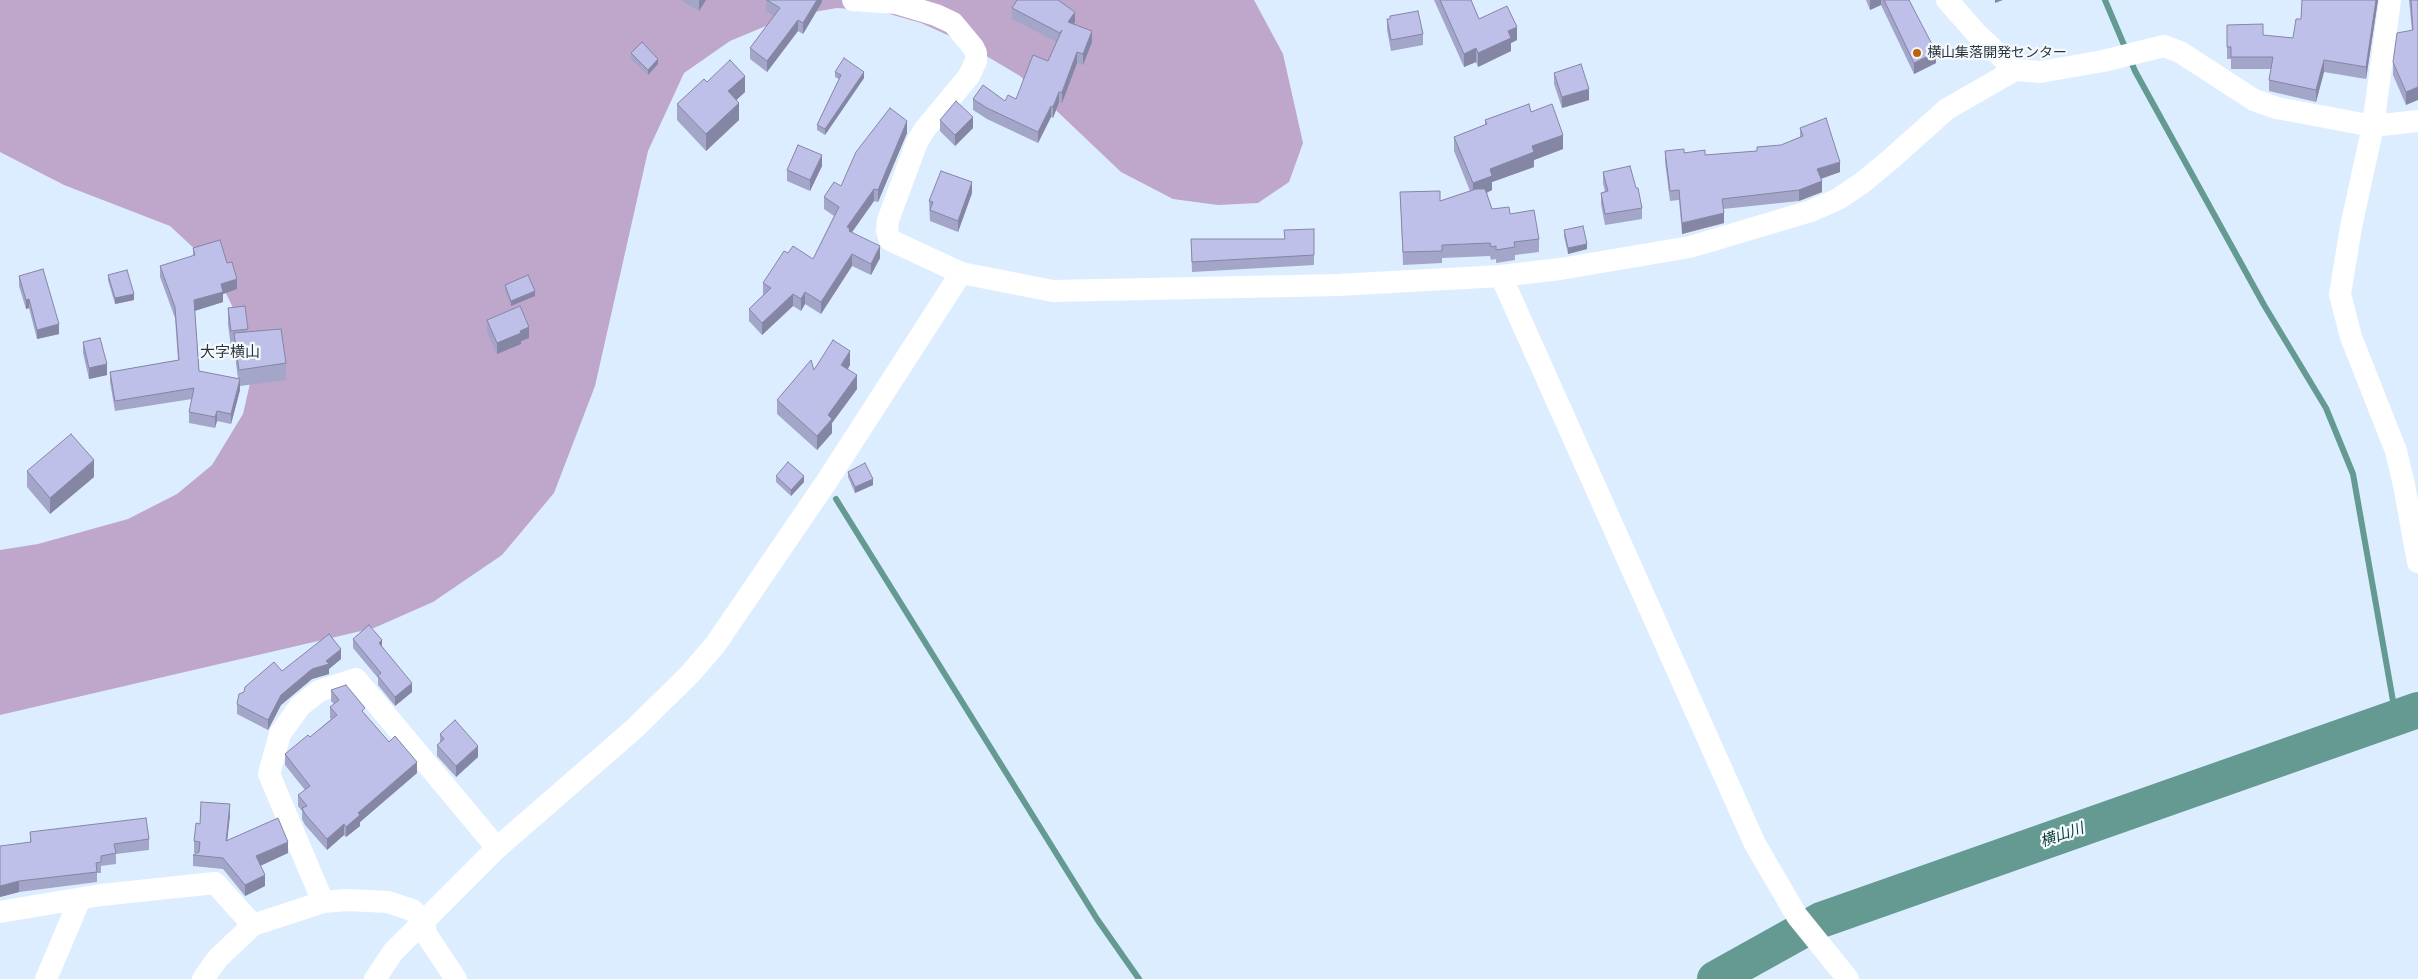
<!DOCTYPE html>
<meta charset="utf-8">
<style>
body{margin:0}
canvas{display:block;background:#dcedff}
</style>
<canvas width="2418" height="979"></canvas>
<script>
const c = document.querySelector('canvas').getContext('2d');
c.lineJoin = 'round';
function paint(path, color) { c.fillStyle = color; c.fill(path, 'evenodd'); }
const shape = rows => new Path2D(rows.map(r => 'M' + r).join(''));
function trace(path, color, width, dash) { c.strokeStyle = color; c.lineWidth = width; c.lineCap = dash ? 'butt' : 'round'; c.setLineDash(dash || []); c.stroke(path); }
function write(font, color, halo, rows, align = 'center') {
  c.font = font + ' "Public Sans","Noto Sans JP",sans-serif'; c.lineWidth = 4.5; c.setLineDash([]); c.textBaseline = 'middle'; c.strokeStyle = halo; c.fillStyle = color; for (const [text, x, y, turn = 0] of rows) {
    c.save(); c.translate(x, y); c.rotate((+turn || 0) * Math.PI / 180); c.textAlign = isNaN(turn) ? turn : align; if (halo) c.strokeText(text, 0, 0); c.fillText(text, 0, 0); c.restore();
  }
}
const forest = shape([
 [0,0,1254,0,1283,54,1303,143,1289,182,1258,203,1218,205,1173,199,1121,172,1020,76,963,42,921,23,879,11,837,8,790,16,730,41,684,73,648,151,595,386,554,493,502,555,433,602,374,628,0,715,0,550,38,544,128,519,177,494,212,465,243,414,251,379,239,320,212,265,170,226,64,185,0,152]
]);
const stream = shape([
 [2105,0,2135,71,2264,305,2326,408,2353,474,2396,718],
 [836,499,1097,919,1139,979]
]);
const river = shape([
 [1715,979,1821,920,2418,710]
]);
const minor = shape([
 [853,0,896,3,936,15,953,23,973,47,976,53,976,61,969,76,925,129,917,142,888,220,887,231,890,240,961,273,1053,291,1338,285,1501,276,1560,269,1690,247,1811,211,1838,199,1862,183,1891,159,1947,109,2015,70],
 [1947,0,1976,33,2015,70,2040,72,2103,61,2164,46,2180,52,2254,100,2277,108,2373,126,2418,121],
 [2390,0,2373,126,2351,227,2340,294,2351,337,2396,451,2404,485,2418,562],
 [1501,276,1755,844,1797,916,1848,979],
 [323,902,269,774,280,734,300,706,319,691,356,679,497,848],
 [0,912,101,895,215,883,253,925],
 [46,979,80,899],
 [203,979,218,958,253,925,323,902,347,900,388,902,412,910,424,920,426,934,456,979],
 [375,979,393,952,497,848,634,729,690,674,715,645,827,481,961,273]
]);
const wall = shape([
 [681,0,706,0,699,11],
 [766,0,822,0,822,2,803,34,798,31,767,72,750,59,750,48,774,16,766,11],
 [1434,0,1471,0,1479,19,1517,40,1511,43,1511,51,1478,67,1476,62,1464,67],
 [1866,0,1909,0,1936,63,1914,74,1881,5,1870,10],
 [2302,0,2378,0,2366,79,2324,72,2316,102,2269,91,2269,80,2271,69,2231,69,2231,59,2227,59,2227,25,2263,35,2293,38,2301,19],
 [2409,0,2418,0,2406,105,2393,75,2393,62,2412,31],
 [1012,8,1075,22,1074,24,1092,42,1083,65,1077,63,1062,103,1059,102,1053,118,1051,117,1038,143,987,119,973,110,973,99,1005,101,1016,99,1048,61,1057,42,1012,19],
 [1387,19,1423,34,1423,45,1391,51,1387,30],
 [631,53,658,64,648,75,631,59],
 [835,72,864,78,825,135,817,130,817,125,839,79,835,77],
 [1554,73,1589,100,1562,108,1554,84],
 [707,82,745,92,736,100,739,120,706,151,677,120,677,104],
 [1531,112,1563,149,1534,160,1534,167,1492,182,1492,190,1487,193,1492,209,1510,214,1539,239,1539,252,1515,255,1515,260,1496,263,1496,259,1491,260,1490,256,1442,258,1442,263,1403,265,1400,192,1440,201,1470,191,1454,151,1454,137,1485,125,1485,120],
 [940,120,973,128,955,146,940,131],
 [1800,128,1840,172,1821,179,1822,192,1799,201,1723,209,1724,223,1682,234,1679,200,1670,201,1665,162,1665,151,1705,155,1757,151,1757,147,1781,145,1800,137],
 [907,133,878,202,874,201,852,232,880,258,871,275,852,266,821,314,805,304,801,311,793,306,762,335,749,321,749,309,763,295,763,283,788,253,813,259,834,216,824,209,824,197,841,186],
 [822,166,810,191,787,181,787,170],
 [1603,172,1636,188,1642,208,1642,219,1605,225,1601,204,1601,193,1605,192,1603,183],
 [972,193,958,232,930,221,929,201],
 [1314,229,1314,265,1192,272,1191,239,1284,239],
 [1564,230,1587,249,1568,254,1564,236],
 [193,248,227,263,237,289,223,294,223,302,195,311,199,371,238,379,234,347,231,348,228,324,228,308,248,329,248,332,286,363,286,380,240,386,240,390,231,424,217,421,215,428,189,423,189,412,192,399,115,411,110,382,110,372,178,360,175,318,160,277,160,266,193,256],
 [108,275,134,300,115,304,108,280],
 [19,276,59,334,37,339,29,308,26,309,19,286],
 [505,285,535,296,511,306,505,291],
 [487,320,529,338,521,341,521,344,497,354,487,332],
 [83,342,107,375,89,379,83,353],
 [850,365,848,369,857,389,832,423,832,433,817,450,777,414,777,400,814,370],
 [27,471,94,477,50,514,27,487],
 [848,472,873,485,855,493,848,477],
 [776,476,804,482,791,496,776,482],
 [353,639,382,647,412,692,395,706,378,685,378,678,353,648],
 [341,659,329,669,329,674,312,679,281,705,268,730,237,714,237,704,244,692,282,671],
 [331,690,365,714,389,742,417,773,360,822,360,826,346,837,344,835,327,850,305,825,302,819,302,811,298,806,298,795,305,790,285,765,285,754,310,737,331,719,330,718,330,707,334,704,331,701],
 [440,734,478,757,456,777,437,756,437,745,440,743],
 [230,815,227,840,288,853,260,865,265,886,245,896,223,869,193,866,193,855,198,853,194,853,194,841,200,824],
 [30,832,149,839,149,850,116,854,116,864,101,866,101,873,97,873,97,882,19,892,0,897,30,842]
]);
const shadedWall = shape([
 [700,0,706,0,699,11,699,1],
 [817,0,822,0,822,2,803,34,803,23],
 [1870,0,1881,0,1881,5,1870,10],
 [1995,0,2003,0,1995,3],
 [2376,0,2378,0,2366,79,2366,67],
 [1075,12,1075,22,1068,33,1068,22],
 [798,20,798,31,767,72,767,61],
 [1517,27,1517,40,1511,43,1511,51,1478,67,1478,53,1508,31],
 [1092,31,1092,42,1083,65,1083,54],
 [1476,48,1476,62,1464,67,1464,54],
 [1077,52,1077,63,1062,103,1062,92],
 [1936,52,1936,63,1914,74,1914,63],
 [658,59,658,64,648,75,648,70],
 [2324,60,2324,72,2316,102,2316,90],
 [864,72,864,78,825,135,825,129],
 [745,76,745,92,728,108,728,91],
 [2418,87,2418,100,2406,105,2406,92],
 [1589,89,1589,100,1562,108,1562,97],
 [1059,92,1059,102,1053,118,1053,107],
 [739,103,739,120,706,151,706,134],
 [1051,106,1051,117,1038,143,1038,132],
 [973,117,973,128,955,146,955,135],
 [907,121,907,133,878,202,878,190],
 [1563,135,1563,149,1534,160,1534,167,1492,182,1492,190,1473,198,1473,183,1490,169,1532,146],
 [822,155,822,166,810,191,810,180],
 [1840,162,1840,172,1817,180,1817,169],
 [1822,181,1822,192,1799,201,1799,190],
 [972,182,972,193,958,232,958,221],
 [874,189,874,201,850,235,847,227],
 [1724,213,1724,223,1682,234,1682,223],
 [1587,244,1587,249,1568,254,1568,248],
 [880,246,880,258,871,275,871,264],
 [852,254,852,266,821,314,821,302],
 [237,279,237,289,223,294,223,302,194,311,194,300,221,284],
 [535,291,535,296,511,306,511,301],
 [805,292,805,304,801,311,801,299],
 [134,294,134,300,115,304,115,298],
 [793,294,793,306,762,335,762,323],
 [29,299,29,308,26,309,26,300],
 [59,324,59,334,37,339,37,330],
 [529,327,529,338,521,341,521,344,497,354,497,343],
 [850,351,850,365,841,379,841,365],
 [107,364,107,375,89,379,89,368],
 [857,375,857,389,832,423,832,433,817,450,817,436,828,415],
 [240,379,240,390,231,424,231,414],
 [217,411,217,421,215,428,215,417],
 [94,460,94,477,50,514,50,498],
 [804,476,804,482,791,496,791,490],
 [873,479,873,485,855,493,855,487],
 [382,640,382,649,379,643],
 [341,649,341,659,329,669,329,674,312,679,281,705,268,730,268,720,281,695,312,669,326,661],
 [412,683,412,692,395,706,395,697],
 [478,746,478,757,456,777,456,766],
 [417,762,417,773,360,822,360,826,346,837,346,827,358,813],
 [230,804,230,815,226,852,226,841],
 [344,824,344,835,327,850,327,839],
 [288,842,288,853,256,868,256,856],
 [265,875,265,886,245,896,245,885],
 [19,881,19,892,0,897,0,886]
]);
const building = shape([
 [767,0,817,0,803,23,798,20,767,61,750,48,780,8,767,0],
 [1017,0,1058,0,1075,12,1068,22,1092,31,1083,54,1077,52,1062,92,1059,92,1053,107,1051,106,1038,132,987,108,973,99,983,85,1005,101,1008,95,1016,99,1033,55,1048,61,1062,30,1060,33,1012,8,1017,0],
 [1440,0,1471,0,1479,19,1507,6,1517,27,1508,31,1511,38,1478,53,1476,48,1464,54,1440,0],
 [1884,0,1909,0,1936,52,1914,63,1884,0],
 [2302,0,2376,0,2366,67,2324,60,2316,90,2269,80,2273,57,2231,57,2231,47,2227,47,2227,25,2263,24,2263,35,2293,38,2296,19,2301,19,2302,0],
 [2411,0,2418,0,2418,87,2406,92,2393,62,2397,33,2413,30,2411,0],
 [1418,11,1423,34,1391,40,1387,19,1390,19,1390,16,1418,11],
 [642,42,658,59,648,70,631,53,642,42],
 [844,58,864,72,825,129,817,125,841,75,835,72,844,58],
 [730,60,745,76,728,91,739,103,706,134,677,104,704,79,707,82,730,60],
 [1581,64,1589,89,1562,97,1554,73,1581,64],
 [956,101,973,117,955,135,940,120,956,101],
 [1529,104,1531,112,1552,104,1563,135,1532,146,1534,152,1490,169,1492,176,1473,183,1454,137,1487,124,1485,120,1529,104],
 [890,108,907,121,878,190,874,189,847,227,850,229,849,231,880,246,871,264,852,254,821,302,805,292,801,299,793,294,762,323,749,309,771,288,763,283,784,251,788,253,793,246,813,259,839,207,824,197,834,182,841,186,856,152,890,108],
 [1826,118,1840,162,1817,169,1822,181,1799,190,1722,199,1724,213,1682,223,1679,190,1670,191,1665,151,1684,149,1684,153,1705,150,1705,155,1757,151,1757,147,1781,145,1803,136,1800,128,1826,118],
 [798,145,822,155,810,180,787,170,798,145],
 [1630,166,1636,188,1638,188,1642,208,1605,214,1601,193,1608,191,1603,172,1630,166],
 [941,171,972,182,958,221,930,210,933,202,929,201,941,171],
 [1476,189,1485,189,1492,209,1509,207,1510,214,1534,210,1539,239,1514,242,1515,247,1496,250,1496,246,1491,247,1490,243,1442,245,1442,251,1403,252,1400,192,1440,191,1440,201,1476,189],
 [1583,226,1587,244,1568,248,1564,230,1583,226],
 [1314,229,1314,255,1192,262,1191,239,1285,239,1284,230,1314,229],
 [220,240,227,263,232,262,237,279,221,284,223,292,194,300,199,371,240,379,231,414,217,411,215,417,189,412,194,388,115,401,110,372,179,360,175,307,160,266,195,255,193,248,220,240],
 [43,269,59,324,37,330,29,299,26,300,19,276,43,269],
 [127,270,134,294,115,298,108,275,127,270],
 [528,275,535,291,511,301,505,285,528,275],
 [245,306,248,329,231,331,228,308,245,306],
 [520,306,529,327,520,331,521,333,497,343,487,320,520,306],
 [281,329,286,363,239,370,234,333,281,329],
 [100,338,107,364,89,368,83,342,100,338],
 [833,340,850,351,841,365,857,375,828,415,832,419,817,436,777,400,811,360,814,370,833,340],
 [71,434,94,460,50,498,27,471,71,434],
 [788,462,804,476,791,490,776,476,788,462],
 [865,463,873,479,855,487,848,472,865,463],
 [369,625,382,640,379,643,412,683,395,697,378,676,381,673,353,639,369,625],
 [329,634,341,649,326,661,329,664,312,669,281,695,268,720,237,704,239,694,244,692,245,687,274,662,282,671,329,634],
 [346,685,365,708,362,711,389,742,395,736,417,762,358,813,360,815,346,827,344,824,327,839,305,814,302,808,307,806,298,795,310,786,285,754,308,735,310,737,337,715,330,707,339,700,331,690,346,685],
 [455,720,478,746,456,766,437,745,444,739,440,734,455,720],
 [201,802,230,804,226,841,278,818,288,842,256,856,265,875,245,885,223,858,193,855,199,852,200,842,194,841,196,823,200,824,201,802],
 [146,818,149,839,114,844,116,853,101,856,101,862,96,863,97,872,19,881,0,886,0,846,31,842,30,832,146,818]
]);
const markers = [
 [1917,53,5,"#bd620a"]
];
const poiNames = [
 ["横山集落開発センター",1927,53]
];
const neighbourhoodNames = [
 ["大字横山",230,352]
];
const waterNames = [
 ["横山川",2062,835,-19]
];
paint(forest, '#bfa6cb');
trace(stream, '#649a91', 6);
trace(river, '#649a91', 36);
trace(minor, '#fff', 22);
paint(wall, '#a3a5c9');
paint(shadedWall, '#8586a4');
paint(building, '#bec0ea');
trace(building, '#8586a4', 1);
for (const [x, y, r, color] of markers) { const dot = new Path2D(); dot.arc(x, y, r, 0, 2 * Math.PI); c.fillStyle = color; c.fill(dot); trace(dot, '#f4f9fd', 2); }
write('14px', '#2c353d', '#f4f9fd', poiNames, 'left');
write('15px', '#2c353d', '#f4f9fd', neighbourhoodNames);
write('italic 15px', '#063a34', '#f4f9fd', waterNames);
</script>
